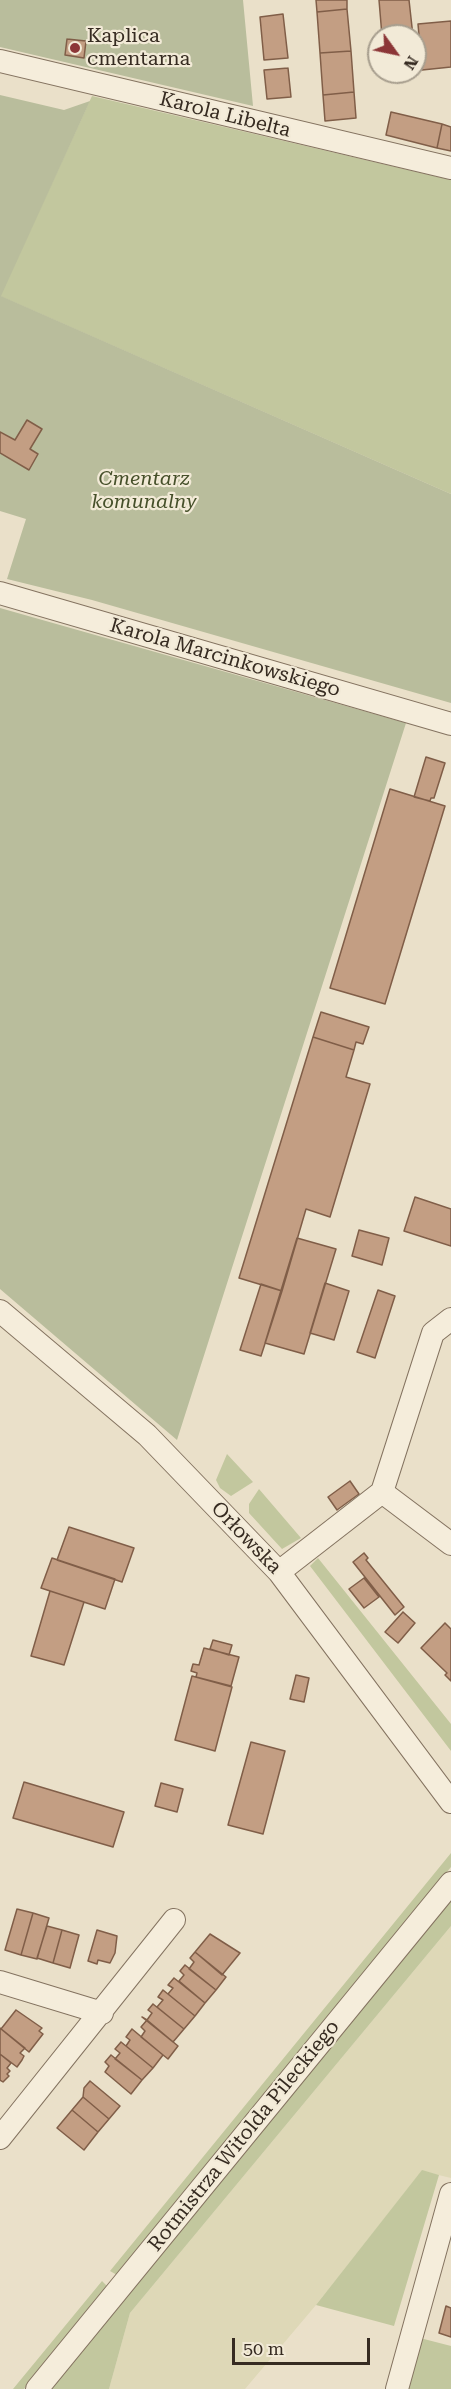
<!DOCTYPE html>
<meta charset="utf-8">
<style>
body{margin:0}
#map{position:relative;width:451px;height:2389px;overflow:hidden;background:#eae0c9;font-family:"Roboto Serif",serif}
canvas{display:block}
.north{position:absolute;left:367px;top:24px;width:60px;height:60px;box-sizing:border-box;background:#f2ead7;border:2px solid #a79e8e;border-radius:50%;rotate:123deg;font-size:16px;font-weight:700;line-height:24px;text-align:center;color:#362b21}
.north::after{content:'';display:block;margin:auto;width:21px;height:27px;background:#8c3637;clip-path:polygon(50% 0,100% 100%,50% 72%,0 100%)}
.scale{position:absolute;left:232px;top:2338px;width:138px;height:27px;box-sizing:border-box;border:3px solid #362b21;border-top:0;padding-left:8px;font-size:18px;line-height:21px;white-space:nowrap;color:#362b21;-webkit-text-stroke:4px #f2ead7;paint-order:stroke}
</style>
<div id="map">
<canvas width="451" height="2389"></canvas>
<div class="north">N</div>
<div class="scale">50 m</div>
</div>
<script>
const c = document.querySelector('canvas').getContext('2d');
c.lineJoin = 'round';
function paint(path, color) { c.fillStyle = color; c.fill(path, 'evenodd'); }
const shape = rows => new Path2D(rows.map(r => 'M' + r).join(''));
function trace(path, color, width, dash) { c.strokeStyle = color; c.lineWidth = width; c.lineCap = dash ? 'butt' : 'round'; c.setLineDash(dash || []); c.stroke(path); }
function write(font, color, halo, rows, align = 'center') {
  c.font = font + ' "Roboto Serif",serif'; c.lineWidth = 4.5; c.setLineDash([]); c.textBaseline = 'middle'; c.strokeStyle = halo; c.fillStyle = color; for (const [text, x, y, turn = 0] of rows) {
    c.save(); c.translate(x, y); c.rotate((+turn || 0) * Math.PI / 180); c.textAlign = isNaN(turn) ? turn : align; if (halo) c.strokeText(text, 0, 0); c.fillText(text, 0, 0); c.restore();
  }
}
const farmland = shape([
 [451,1926,451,2178,422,2171,316,2305,245,2389,109,2389,130,2313]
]);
const green = shape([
 [92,96,451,180,451,494,0,296],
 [227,1454,253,1482,231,1496,220,1488,216,1480],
 [259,1489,301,1538,282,1549,249,1513,249,1504],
 [318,1558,451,1724,451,1751,310,1566],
 [451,1853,451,1867,350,1991,117,2275,110,2271],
 [451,1899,451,1926,130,2313,109,2389,51,2389],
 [422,2170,439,2175,394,2326,316,2305],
 [102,2281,108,2287,24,2389,13,2389],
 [420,2338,451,2346,451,2389,405,2389]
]);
const cemetery = shape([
 [0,0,243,0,253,106,0,47],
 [0,95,64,110,90,101,1,296,451,494,451,703,92,600,7,579,26,519,0,511],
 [0,608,406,723,177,1440,0,1289]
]);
const building = shape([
 [316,0,347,0,347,9,317,12,316,0],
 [379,0,409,0,413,36,382,36,379,0],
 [347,9,351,51,320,53,317,12,347,9],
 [283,14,288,58,264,60,260,17,283,14],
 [451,21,451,67,422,70,418,24,451,21],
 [67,39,86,41,84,58,65,55,67,39],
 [351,51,354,92,323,95,320,53,351,51],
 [288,68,291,97,267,99,264,70,288,68],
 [354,92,356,118,325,121,323,95,354,92],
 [391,112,442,124,437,148,386,135,391,112],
 [442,124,451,127,451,151,437,148,442,124],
 [27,420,42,429,30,449,38,454,29,470,0,453,0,432,15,440,27,420],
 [426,757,445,763,434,798,431,798,430,801,414,797,426,757],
 [390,789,445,806,385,1004,330,988,390,789],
 [321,1012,369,1027,363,1044,356,1042,354,1050,313,1037,321,1012],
 [313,1037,354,1050,346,1077,370,1084,330,1217,306,1209,282,1291,239,1278,313,1037],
 [415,1197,451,1209,451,1246,404,1231,415,1197],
 [359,1230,389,1238,382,1265,352,1256,359,1230],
 [297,1238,336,1249,304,1354,265,1343,297,1238],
 [325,1283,349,1291,334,1340,310,1333,325,1283],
 [261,1284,282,1291,261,1356,240,1350,261,1284],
 [378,1290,395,1296,375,1358,357,1352,378,1290],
 [350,1481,359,1494,337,1510,328,1497,350,1481],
 [69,1527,134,1548,122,1582,57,1560,69,1527],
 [364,1553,368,1558,366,1560,404,1607,395,1615,353,1562,364,1553],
 [52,1558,115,1579,105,1609,41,1588,52,1558],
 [364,1578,379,1597,364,1608,349,1589,364,1578],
 [50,1591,84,1602,64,1665,31,1656,50,1591],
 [403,1612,415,1623,398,1643,385,1632,403,1612],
 [445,1623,451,1629,451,1681,445,1675,447,1673,421,1648,445,1623],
 [213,1640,232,1645,229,1655,210,1649,213,1640],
 [204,1648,239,1657,231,1686,196,1677,197,1673,191,1671,193,1664,199,1665,204,1648],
 [296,1675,309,1678,304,1702,290,1699,296,1675],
 [192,1676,232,1687,215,1751,175,1740,192,1676],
 [251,1742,285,1751,263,1834,228,1825,251,1742],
 [24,1782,124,1812,113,1847,13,1818,24,1782],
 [161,1783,183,1789,177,1812,155,1806,161,1783],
 [17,1909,33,1913,21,1955,5,1950,17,1909],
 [33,1913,49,1918,37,1959,21,1955,33,1913],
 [47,1926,62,1930,53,1963,37,1958,47,1926],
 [62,1930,79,1935,70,1968,53,1963,62,1930],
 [97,1930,117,1936,115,1953,110,1963,98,1960,97,1964,88,1961,97,1930],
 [210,1934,240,1953,222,1975,195,1952,210,1934],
 [195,1952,226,1977,216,1990,189,1969,194,1962,190,1958,195,1952],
 [185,1965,216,1990,205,2003,179,1981,184,1975,180,1971,185,1965],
 [174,1978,205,2003,195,2016,168,1994,173,1988,168,1985,174,1978],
 [163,1990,195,2016,184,2029,157,2007,163,2000,158,1997,163,1990],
 [153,2004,184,2029,173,2042,142,2017,147,2020,152,2013,148,2010,153,2004],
 [16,2010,42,2028,39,2031,43,2034,29,2052,1,2029,16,2010],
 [147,2020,178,2046,168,2059,141,2037,145,2031,141,2027,147,2020],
 [0,2028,25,2048,20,2053,24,2056,22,2060,17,2067,0,2054,0,2028],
 [132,2029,163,2055,153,2068,126,2046,130,2040,126,2037,132,2029],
 [121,2042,153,2068,142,2080,115,2059,120,2053,115,2049,121,2042],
 [0,2054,11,2063,7,2068,10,2071,7,2074,9,2076,3,2082,0,2080,0,2054],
 [111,2055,142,2080,131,2094,105,2072,109,2066,105,2062,111,2055],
 [90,2081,120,2106,109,2119,83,2097,84,2088,90,2081],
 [83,2097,109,2119,98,2132,72,2110,83,2097],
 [72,2110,98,2132,84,2150,57,2128,72,2110],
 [446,2306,451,2308,451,2337,439,2333,446,2306]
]);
const minor = shape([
 [0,61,451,168],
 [0,593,451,724],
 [0,1311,147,1435,279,1572,451,1802],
 [382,1492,451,1544],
 [279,1572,382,1492,433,1333,451,1319],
 [0,1982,102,2013],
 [0,2138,174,1920],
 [37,2389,451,1883],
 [397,2389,451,2194]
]);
const markers = [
 [75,48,6,"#8c3637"]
];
const poiNames = [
 ["Kaplica",87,36],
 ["cmentarna",87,59]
];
const streetNames = [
 ["Karola Libelta",225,115,14],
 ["Karola Marcinkowskiego",225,658,16],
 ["Orłowska",246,1538,46],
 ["Rotmistrza Witolda Pileckiego",244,2136,-51]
];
const parkNames = [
 ["Cmentarz",144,479],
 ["komunalny",144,502]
];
paint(farmland, '#ded8b7');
paint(green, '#c2c79e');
paint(cemetery, '#b9bd9c');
paint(building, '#c39e83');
trace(building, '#805e48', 1.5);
trace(minor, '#847360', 24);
trace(minor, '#f5eddb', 22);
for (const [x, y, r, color] of markers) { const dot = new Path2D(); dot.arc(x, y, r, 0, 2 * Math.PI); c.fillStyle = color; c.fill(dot); trace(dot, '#f2ead7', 2); }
write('20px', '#362b21', '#f2ead7', poiNames, 'left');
write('20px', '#362b21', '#f2ead7', streetNames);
write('italic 20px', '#46502a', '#f2ead7', parkNames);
</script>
